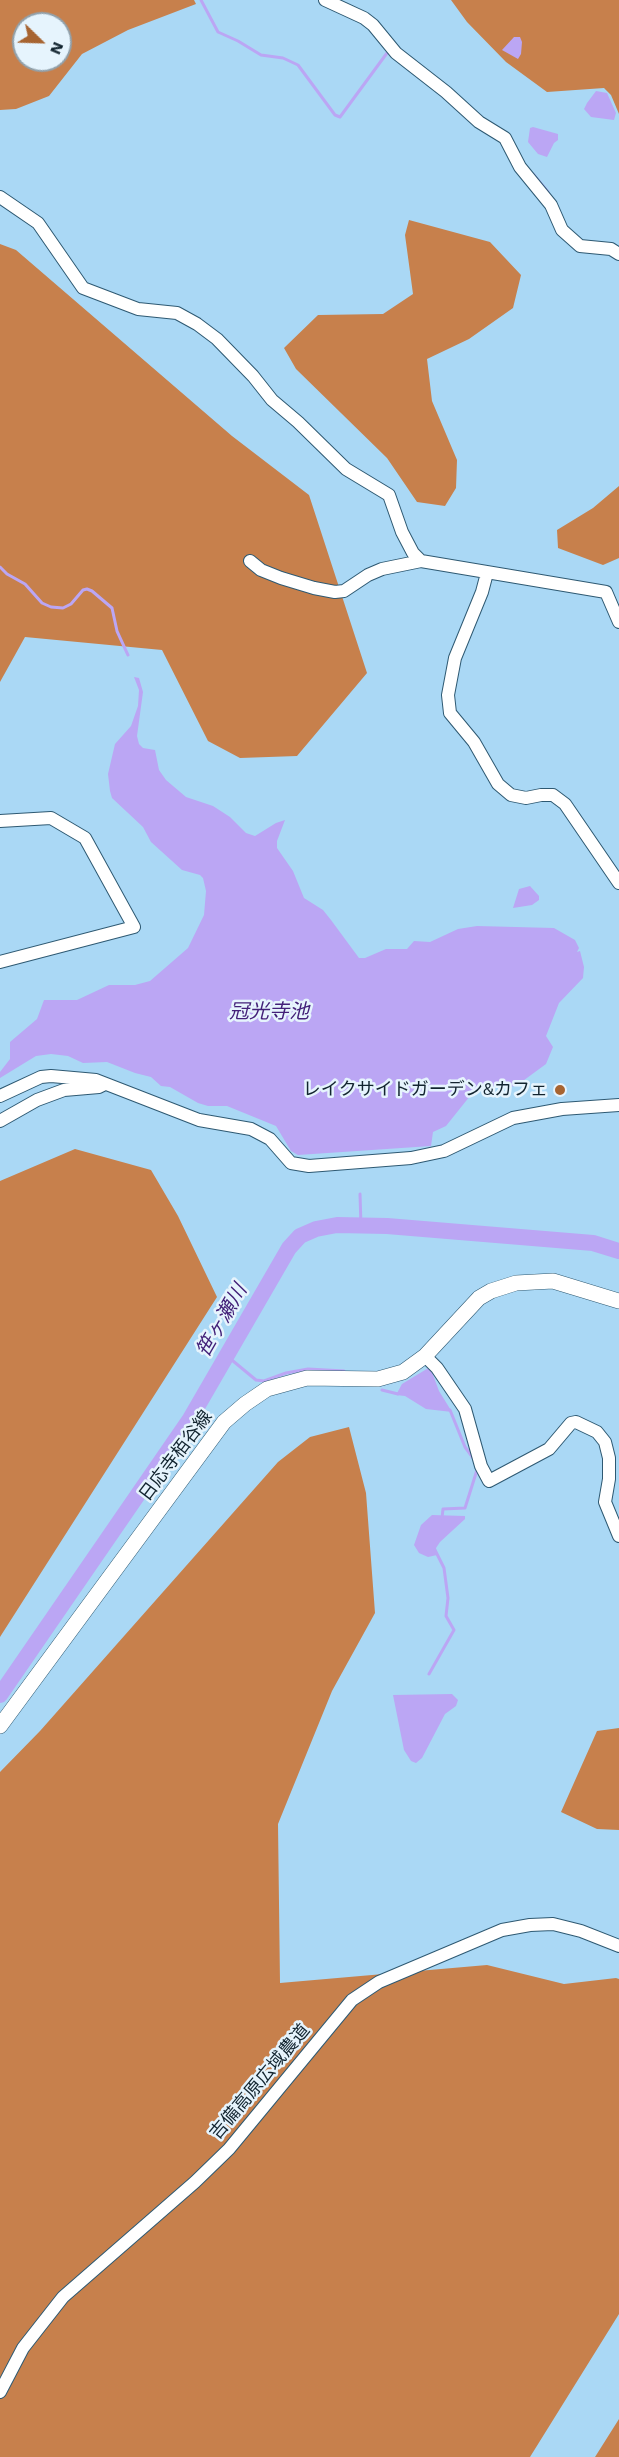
<!DOCTYPE html>
<meta charset="utf-8">
<style>
body{margin:0}
#map{position:relative;width:619px;height:2457px;overflow:hidden;background:#aad8f5;font-family:"Work Sans",sans-serif}
canvas{display:block}
.north{position:absolute;left:12px;top:12px;width:60px;height:60px;box-sizing:border-box;background:#e6f4fd;border:2px solid #91a1ab;border-radius:50%;rotate:113deg;font-size:16px;font-weight:700;line-height:24px;text-align:center;color:#12242f}
.north::after{content:'';display:block;margin:auto;width:21px;height:27px;background:#a76431;clip-path:polygon(50% 0,100% 100%,50% 72%,0 100%)}
</style>
<div id="map">
<canvas width="619" height="2457"></canvas>
<div class="north">N</div>
</div>
<script>
const c = document.querySelector('canvas').getContext('2d');
c.lineJoin = 'round';
function paint(path, color) { c.fillStyle = color; c.fill(path, 'evenodd'); }
const shape = rows => new Path2D(rows.map(r => 'M' + r).join(''));
function trace(path, color, width, dash) { c.strokeStyle = color; c.lineWidth = width; c.lineCap = dash ? 'butt' : 'round'; c.setLineDash(dash || []); c.stroke(path); }
function write(font, color, halo, rows, align = 'center') {
  c.font = font + ' "Work Sans","Noto Sans JP",sans-serif'; c.lineWidth = 5; c.setLineDash([]); c.textBaseline = 'middle'; c.strokeStyle = halo; c.fillStyle = color; for (const [text, x, y, turn = 0] of rows) {
    c.save(); c.translate(x, y); c.rotate((+turn || 0) * Math.PI / 180); c.textAlign = isNaN(turn) ? turn : align; if (halo) c.strokeText(text, 0, 0); c.fillText(text, 0, 0); c.restore();
  }
}
const forest = shape([
 [0,0,194,0,196,4,128,30,82,54,49,96,16,109,0,110],
 [24,24,60,24,60,60,24,60],
 [451,0,619,0,619,114,611,95,604,88,547,92,506,62,467,22],
 [409,220,490,242,521,275,513,308,469,339,427,359,432,401,457,460,456,488,445,506,417,502,387,458,296,369,284,348,318,315,383,314,413,294,405,235],
 [0,244,16,250,232,436,309,495,367,673,297,756,240,758,208,741,162,650,25,637,0,682],
 [619,486,619,558,603,565,558,548,557,530,593,508],
 [75,1149,151,1170,178,1216,217,1297,0,1637,0,1181],
 [349,1427,366,1493,375,1613,332,1691,278,1824,280,1983,487,1965,564,1984,616,1978,619,1979,619,2314,530,2457,0,2457,0,1772,40,1731,278,1462,310,1437],
 [619,1728,619,1830,597,1829,561,1812,597,1731],
 [619,2419,619,2457,595,2457]
]);
const water = shape([
 [514,37,520,37,522,42,521,54,518,59,502,50],
 [596,91,607,93,616,113,614,120,591,117,584,109,587,103],
 [533,127,558,134,558,140,554,143,547,157,538,154,528,142,530,128],
 [134,677,139,678,143,692,137,736,139,744,143,748,155,750,159,770,166,780,186,797,213,806,230,817,246,833,255,836,276,823,285,820,277,841,277,848,293,871,304,898,323,910,331,920,359,958,365,958,386,949,407,949,414,941,430,942,458,929,477,926,554,928,575,940,579,948,577,952,580,951,584,967,583,978,559,1003,546,1036,553,1047,546,1064,516,1086,500,1088,485,1084,478,1086,446,1126,433,1132,431,1146,298,1155,291,1151,276,1126,227,1106,208,1106,198,1103,170,1087,161,1086,151,1077,135,1073,107,1062,83,1063,68,1056,51,1054,36,1056,0,1078,0,1072,10,1059,10,1042,37,1019,44,1000,77,1000,109,985,135,985,150,981,188,948,204,915,206,891,203,878,200,875,182,870,151,842,143,827,112,798,110,791,108,774,115,744,131,726,138,706,139,690],
 [530,886,539,896,539,900,532,905,513,908,519,889],
 [430,1367,439,1391,452,1412,426,1409,405,1396,396,1395,402,1384],
 [432,1515,465,1516,465,1519,440,1542,436,1548,437,1555,428,1557,419,1553,414,1545,421,1525],
 [452,1694,458,1700,456,1706,445,1714,422,1758,416,1763,411,1761,404,1750,393,1695]
]);
const stream = shape([
 [201,0,218,32,238,41,261,55,283,58,298,65,335,115,340,117,387,53],
 [533,174,548,192],
 [0,567,7,574,25,584,42,603,51,607,63,608,71,604,83,590,87,589,92,591,112,608,117,631,128,655],
 [360,1194,361,1226],
 [227,1356,256,1380,264,1381,286,1373,308,1369,344,1371],
 [382,1390,398,1394],
 [450,1410,465,1447,473,1458],
 [442,1518,443,1509,465,1508,477,1470],
 [429,1674,454,1630,446,1616,448,1598,444,1568,435,1550]
]);
const river = shape([
 [0,1695,190,1419,289,1248,300,1236,316,1229,337,1225,387,1226,593,1243,619,1251]
]);
const minor = shape([
 [325,0,364,18,373,25,396,53,446,92,479,122,505,138,520,167,551,205,562,230,580,246,611,249,619,254],
 [0,197,38,223,83,288,138,309,177,313,197,324,217,339,253,376,272,400,298,422,346,469,389,495,402,532,413,553,421,561,606,592,619,622],
 [250,561,261,570,281,578,314,588,335,592,344,591,368,575,382,569,421,561],
 [487,573,482,592,455,658,448,695,450,713,474,742,498,784,511,795,526,798,541,795,553,795,565,804,619,883],
 [0,821,51,818,85,838,134,927,0,962],
 [0,1096,41,1077,51,1076,96,1080,199,1120,251,1129,270,1139,291,1163,309,1166,411,1158,444,1151,513,1118,562,1109,619,1105],
 [0,1121,37,1100,64,1090,99,1087,105,1084],
 [425,1356,437,1368,465,1409,481,1466,489,1481,549,1449,571,1423,576,1422,597,1432,605,1442,609,1458,609,1479,605,1502,619,1536],
 [0,2392,23,2348,63,2297,195,2182,229,2149,352,2000,379,1982,502,1930,530,1925,553,1924,581,1931,619,1946]
]);
const major = shape([
 [0,1726,224,1422,245,1404,267,1389,307,1378,378,1379,403,1372,425,1356,479,1298,491,1291,516,1283,553,1281,619,1301]
]);
const markers = [
 [560,1090,6,"#a76431"]
];
const poiNames = [
 ["レイクサイドガーデン&カフェ",548,1090]
];
const streetNames = [
 ["日応寺栢谷線",176,1456,-53],
 ["吉備高原広域農道",260,2082,-50]
];
const waterNames = [
 ["冠光寺池",269,1012],
 ["笹ヶ瀬川",222,1321,-60]
];
paint(forest, '#c7804c');
paint(water, '#bba6f4');
trace(stream, '#bba6f4', 3);
trace(river, '#bba6f4', 16);
trace(minor, '#2e5972', 14);
trace(major, '#2e5972', 16);
trace(minor, '#fff', 12);
trace(major, '#fff', 15);
for (const [x, y, r, color] of markers) { const dot = new Path2D(); dot.arc(x, y, r, 0, 2 * Math.PI); c.fillStyle = color; c.fill(dot); trace(dot, '#e6f4fd', 2); }
write('18px', '#12242f', '#e6f4fd', poiNames, 'right');
write('18px', '#12242f', '#e6f4fd', streetNames);
write('italic 20px', '#432179', '#e6f4fd', waterNames);
</script>
